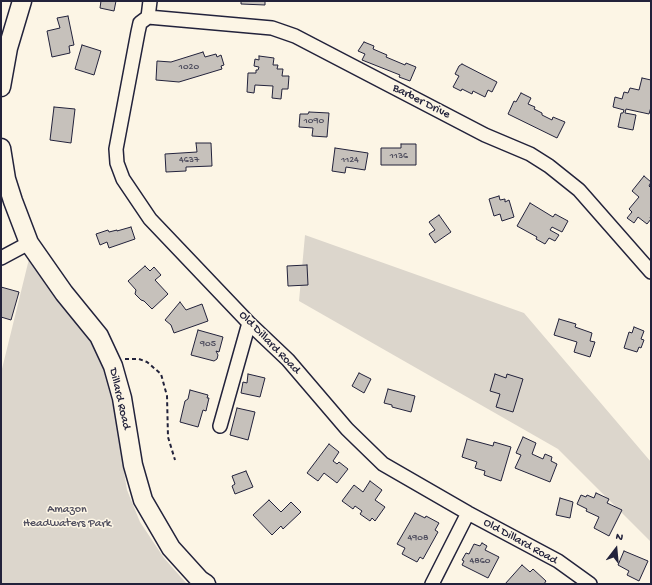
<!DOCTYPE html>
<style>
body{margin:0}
#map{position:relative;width:652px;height:585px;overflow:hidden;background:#fcf5e5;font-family:"Gochi Hand",sans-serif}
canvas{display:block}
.frame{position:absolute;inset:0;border:2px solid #22223b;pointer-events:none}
.north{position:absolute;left:596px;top:529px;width:40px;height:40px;-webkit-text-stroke:3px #fcf5e5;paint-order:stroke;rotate:16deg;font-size:11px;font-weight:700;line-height:16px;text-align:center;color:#22223b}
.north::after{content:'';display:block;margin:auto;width:14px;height:18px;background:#22223b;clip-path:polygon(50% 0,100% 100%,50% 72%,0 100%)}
</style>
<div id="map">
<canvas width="652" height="585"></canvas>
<div class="frame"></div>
<div class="north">N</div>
</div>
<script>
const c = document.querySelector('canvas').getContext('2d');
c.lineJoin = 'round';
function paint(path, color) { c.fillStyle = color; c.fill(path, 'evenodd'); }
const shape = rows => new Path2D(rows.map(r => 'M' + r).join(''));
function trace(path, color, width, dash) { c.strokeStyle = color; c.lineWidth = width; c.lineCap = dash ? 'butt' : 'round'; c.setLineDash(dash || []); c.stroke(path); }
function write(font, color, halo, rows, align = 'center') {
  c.font = font + ' "Gochi Hand",sans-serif'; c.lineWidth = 3; c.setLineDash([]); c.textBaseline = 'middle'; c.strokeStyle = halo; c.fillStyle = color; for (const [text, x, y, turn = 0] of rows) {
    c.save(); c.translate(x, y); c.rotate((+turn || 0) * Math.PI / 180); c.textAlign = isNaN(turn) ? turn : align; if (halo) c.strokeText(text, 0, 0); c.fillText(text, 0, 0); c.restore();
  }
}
const green = shape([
 [305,235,524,313,651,462,651,542,558,449,299,301],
 [29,259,50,290,90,341,105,370,114,410,127,490,140,522,164,558,187,584,1,584,1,373]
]);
const building = shape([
 [101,1,116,1,114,11,100,8,101,1],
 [241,1,265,1,265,5,241,4,241,1],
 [68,16,74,45,69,46,70,53,52,57,47,31,60,28,57,18,68,16],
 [364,42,374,46,373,49,387,55,386,57,405,65,406,63,416,67,410,81,399,77,400,75,362,60,365,54,358,51,364,42],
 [82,45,101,51,94,75,75,69,82,45],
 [203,52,205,57,216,54,217,57,221,55,224,65,221,66,222,69,179,82,156,80,157,61,171,62,203,52],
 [259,56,274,58,273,65,278,65,277,69,283,69,282,76,289,76,288,89,282,89,281,99,272,98,273,86,255,85,254,93,247,92,248,73,256,73,256,70,258,70,259,67,254,66,255,59,259,60,259,56],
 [462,64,497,82,492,92,488,90,485,97,473,91,472,94,462,89,461,91,453,87,459,76,455,74,459,66,462,64],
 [642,78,651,80,651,107,649,114,626,109,625,113,636,115,633,130,618,127,621,113,623,113,624,110,613,107,615,97,622,99,624,92,628,93,630,88,639,90,642,78],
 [521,93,531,98,528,104,535,107,534,109,542,113,542,115,552,120,553,117,565,122,557,138,508,114,514,101,516,102,521,93],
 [54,107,75,109,71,143,50,140,54,107],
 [309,112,329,113,327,137,312,136,313,128,299,127,300,114,308,114,309,112],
 [196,143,211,143,212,166,186,167,186,171,166,172,165,154,197,152,196,143],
 [401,144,416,144,416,165,381,165,381,148,401,148,401,144],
 [335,148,368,153,365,170,346,167,345,173,332,171,335,148],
 [644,176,651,182,649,186,651,188,651,216,650,218,651,219,647,224,638,217,634,223,627,218,632,212,629,209,639,197,632,191,644,176],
 [499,196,500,200,505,199,505,202,509,200,514,217,502,221,500,214,494,216,489,199,499,196],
 [530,203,553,217,555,214,568,221,562,232,552,227,550,230,559,235,555,241,549,238,545,244,536,239,537,237,517,226,530,203],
 [439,215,451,232,435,243,429,234,435,230,429,222,439,215],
 [131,227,135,239,109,248,107,242,100,245,96,234,108,230,109,232,117,230,117,231,131,227],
 [307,265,308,285,288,286,287,266,307,265],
 [145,266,150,271,154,267,161,275,155,280,168,294,152,309,144,301,141,300,135,294,136,290,128,281,145,266],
 [1,287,19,292,11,320,1,317,1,287],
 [180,302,186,310,202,304,208,321,174,333,171,325,165,320,180,302],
 [559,319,576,324,575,327,592,333,590,341,595,342,590,357,574,352,577,342,554,335,559,319],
 [634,327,644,331,641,339,644,340,641,348,639,347,637,352,624,348,629,332,632,333,634,327],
 [198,330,223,337,219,352,216,351,218,355,217,359,214,361,191,355,198,330],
 [359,373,371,379,364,393,352,386,359,373],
 [248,374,265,378,260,397,241,393,243,382,247,383,248,374],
 [495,374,506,378,507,374,523,379,513,412,496,407,500,394,490,391,495,374],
 [388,389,415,396,411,412,392,407,392,405,384,403,388,389],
 [190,390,208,395,207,398,209,398,206,411,203,410,198,427,180,422,185,401,188,399,190,390],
 [237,408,255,412,248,440,230,435,237,408],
 [523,437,536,443,532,454,543,459,545,454,552,457,551,461,557,464,550,482,515,468,521,455,516,453,523,437],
 [467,439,493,446,494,442,511,447,501,481,484,475,485,471,475,468,477,462,462,457,467,439],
 [329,444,339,452,333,461,337,464,339,462,348,469,337,483,324,473,318,481,307,473,329,444],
 [246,471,253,487,235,494,232,486,235,484,232,476,246,471],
 [370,481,382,490,375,500,385,507,375,521,372,518,370,521,360,514,362,511,355,506,353,509,342,501,354,485,363,492,370,481],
 [596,493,609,499,607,503,622,510,609,536,594,528,599,517,586,511,587,509,577,504,581,495,586,497,587,495,594,498,596,493],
 [560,498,573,502,570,518,556,515,560,498],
 [269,500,281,512,291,502,301,512,283,529,281,526,272,535,253,515,269,500],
 [415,513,425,518,426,516,439,523,435,530,438,532,423,559,420,557,417,562,402,554,405,548,397,544,415,513],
 [482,543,487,546,485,550,499,557,488,578,462,565,464,561,462,560,466,553,469,554,474,544,480,546,482,543],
 [624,551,648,561,639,581,627,575,629,571,618,565,624,551],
 [522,565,530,572,533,569,546,581,544,584,505,584,522,565]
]);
const path = shape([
 [125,359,139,359,147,362,161,374,167,396,168,437,175,460]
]);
const street = shape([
 [150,1,148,17,140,23,138,32,116,149,117,163,123,179,150,219,249,323,288,360,347,429,383,464,468,513,558,561,590,584],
 [148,17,272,28,295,36,485,135,530,154,549,166,579,190,651,272],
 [1,258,29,243],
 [220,426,249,323],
 [432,584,468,513]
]);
const secondary = shape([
 [1,87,8,48,22,1],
 [1,148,6,179,13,201,29,243,64,293,99,336,113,366,122,398,133,465,143,500,171,548,200,580,206,584]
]);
const numberNames = [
 ["1020",189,67],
 ["1090",314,121],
 ["1136",399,156],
 ["4637",189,160],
 ["1124",350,160],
 ["905",208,344],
 ["4908",418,538],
 ["4860",480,561]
];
const streetNames = [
 ["Barber Drive",421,102,27],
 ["Old Dillard Road",269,343,46],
 ["Dillard Road",119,399,77],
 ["Old Dillard Road",520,542,29]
];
const parkNames = [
 ["Amazon",67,510],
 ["Headwaters Park",67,524]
];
paint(green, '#dcd6cc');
paint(building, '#c6c1bb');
trace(building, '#22223b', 1);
trace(street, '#22223b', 16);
trace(secondary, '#22223b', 21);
trace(path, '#22223b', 2, [4, 3]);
trace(street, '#fcf5e5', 13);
trace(secondary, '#fcf5e5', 18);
write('10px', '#4b4a5b', null, numberNames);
write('12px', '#22223b', '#fcf5e5', streetNames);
write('12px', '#504f5f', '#fcf5e5', parkNames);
</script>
